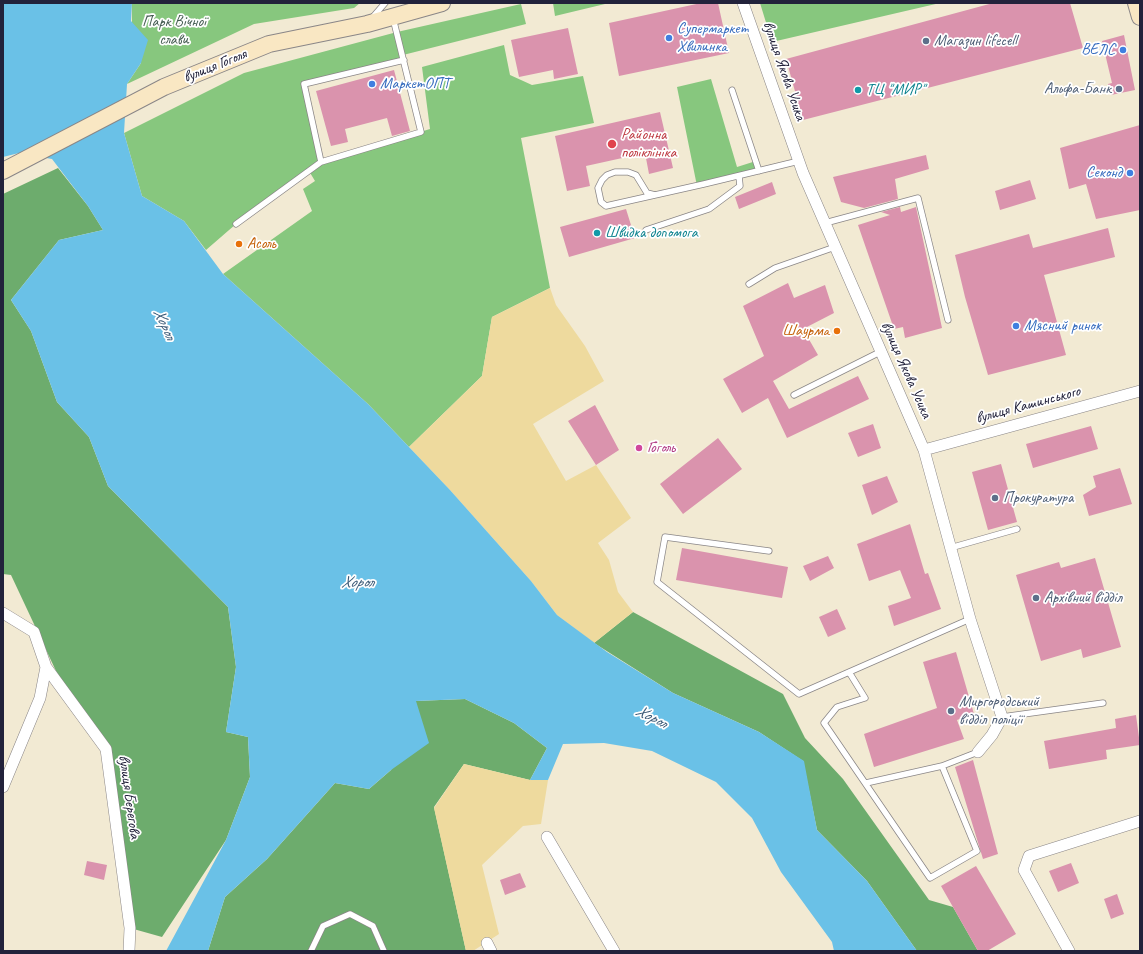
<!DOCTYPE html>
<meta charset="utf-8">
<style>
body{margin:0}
#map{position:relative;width:1143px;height:954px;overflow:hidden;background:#f2ead3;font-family:Caveat,sans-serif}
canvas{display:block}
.frame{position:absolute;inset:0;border:4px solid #22223b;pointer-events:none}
</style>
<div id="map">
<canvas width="1143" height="954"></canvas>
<div class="frame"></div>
</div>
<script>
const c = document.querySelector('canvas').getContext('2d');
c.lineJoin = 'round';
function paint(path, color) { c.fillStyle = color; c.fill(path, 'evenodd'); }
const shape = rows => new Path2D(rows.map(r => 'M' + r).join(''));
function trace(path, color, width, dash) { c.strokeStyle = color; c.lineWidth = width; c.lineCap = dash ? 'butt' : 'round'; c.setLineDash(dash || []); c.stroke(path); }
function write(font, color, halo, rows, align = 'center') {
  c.font = font + ' Caveat,sans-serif'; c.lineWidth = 3.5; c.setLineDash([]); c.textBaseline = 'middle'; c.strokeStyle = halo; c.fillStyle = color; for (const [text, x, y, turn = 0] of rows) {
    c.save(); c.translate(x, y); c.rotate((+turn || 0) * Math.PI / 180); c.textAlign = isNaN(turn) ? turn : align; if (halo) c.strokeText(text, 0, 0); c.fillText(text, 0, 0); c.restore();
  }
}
const green = shape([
 [132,3,360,3,354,8,254,24,127,84,141,63,132,23],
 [553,3,605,3,605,4,555,16],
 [760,3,940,3,772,42],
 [521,4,526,24,403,55,404,60,304,84,321,162,430,129,422,67,504,45,510,75,532,85,583,76,594,123,521,138,550,288,492,317,482,376,409,447,368,404,223,274,312,211,303,189,315,181,309,171,236,224,206,250,184,221,142,196,124,133,244,73,397,32],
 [711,79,737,167,756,161,759,171,697,186,677,87]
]);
const forest = shape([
 [58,168,88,206,103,230,59,240,11,300,31,331,57,402,89,437,108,486,228,607,236,667,226,732,248,737,250,777,226,840,162,937,130,928,106,749,56,671,11,575,3,574,3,194],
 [633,612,783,694,805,738,843,779,929,900,953,907,978,951,917,951,867,881,817,830,803,761,759,732,673,693,594,643],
 [465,699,514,723,547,748,530,780,464,764,434,807,466,951,208,951,225,897,267,859,335,783,369,789,391,770,415,701]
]);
const sand = shape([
 [550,288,556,305,585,346,604,381,533,424,566,481,596,465,631,518,598,543,609,560,618,592,633,612,594,643,557,615,531,581,450,490,409,447,482,376,492,317],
 [464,764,530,780,548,780,541,824,523,826,482,865,499,934,473,951,466,951,434,808]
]);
const water = shape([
 [3,3,132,3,131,21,148,40,141,63,127,84,124,133,142,196,184,221,223,274,368,404,450,490,531,581,557,615,607,652,673,693,759,732,804,761,817,830,867,881,917,951,834,951,832,942,781,872,752,818,716,782,652,751,604,743,563,744,548,780,530,780,547,748,514,723,465,699,416,701,429,743,391,770,369,789,335,783,267,859,225,897,208,951,166,951,226,840,250,777,248,737,226,732,236,667,228,607,108,486,89,437,57,402,31,331,11,300,59,240,103,230,88,206,52,159,19,153,3,157]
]);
const building = shape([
 [701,3,718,3,729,53,619,76,609,23],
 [993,3,1070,3,1083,48,803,120,786,59],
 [568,28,578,74,554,79,553,70,519,77,511,40],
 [1124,35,1135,90,1111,95,1108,84,1112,83,1102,41],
 [394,70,410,131,392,136,387,118,345,129,348,142,331,146,316,91],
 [660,112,673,168,649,174,645,153,586,166,590,186,567,191,555,136],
 [1140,125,1140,210,1096,219,1086,184,1069,189,1060,148],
 [926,155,929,169,895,179,898,199,864,208,841,202,833,177],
 [1030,180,1036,199,1000,210,995,191],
 [772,182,776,194,739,209,735,197],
 [900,207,901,212,916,207,942,328,905,338,903,327,894,329,858,225,890,215,881,212],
 [626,209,635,238,569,257,560,227],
 [1108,228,1115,257,1044,275,1066,355,988,375,965,297,955,255,1029,234,1033,248],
 [788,283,794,298,825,285,834,313,803,329,818,355,773,381,789,409,858,376,869,399,787,438,768,398,742,413,723,379,764,356,743,306],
 [595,405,619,450,596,465,568,421],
 [873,424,881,448,858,457,848,433],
 [1091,426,1098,449,1033,468,1026,444],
 [718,438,742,469,683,514,660,484],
 [1001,464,1017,522,988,530,972,472],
 [1120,468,1132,504,1089,516,1083,495,1096,487,1093,476],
 [887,476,898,502,872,515,862,485],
 [910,524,925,574,928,573,941,609,894,626,888,606,911,598,900,570,869,581,857,544],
 [682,548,788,567,782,598,676,580],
 [828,556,834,568,810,581,803,566],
 [1095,558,1121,647,1083,658,1081,649,1041,661,1016,575,1059,562,1061,568],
 [837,609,846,629,828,637,819,617],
 [956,652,974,714,957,720,964,739,874,767,864,734,937,708,923,662],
 [1136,715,1140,745,1106,750,1107,759,1049,769,1044,741,1116,728,1115,719],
 [973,760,998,854,983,859,955,767],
 [87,861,107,865,104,880,84,875],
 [1071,863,1079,883,1058,892,1049,871],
 [976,866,1016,934,987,951,978,951,941,886],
 [520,873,526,887,505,895,500,880],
 [1117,894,1124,914,1111,919,1104,899]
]);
const lane = shape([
 [372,18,385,3],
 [732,90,759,171],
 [321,162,304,84,404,60],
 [655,195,647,193,636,175,628,172,615,172,607,175,602,180,598,188,601,202,606,206,704,184,799,161],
 [825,223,918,198,948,320],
 [236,224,321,162,421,132,393,18],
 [646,230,709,209,740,186,739,176],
 [749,284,775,268,835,247],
 [794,395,880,352],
 [950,548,1017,529],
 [769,551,665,537,657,582,799,694,970,619],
 [849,672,865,698,837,707,824,723,930,878,977,851,942,766],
 [1002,717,1103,703],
 [866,783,942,766,978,752],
 [311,951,323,926,350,914,373,926,384,951]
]);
const street = shape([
 [743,3,803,173,924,450,970,619,1002,717,992,735,978,752],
 [924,450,1140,391],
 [3,613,34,632,46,667,40,698,3,787],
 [46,667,106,749,130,928,129,951],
 [547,837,614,951],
 [487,943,491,951],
 [1069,951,1024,870,1029,856,1140,821]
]);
const secondary = shape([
 [1136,3,1140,17],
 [3,171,164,87,269,44,367,24,442,3]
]);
const markers = [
 [669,38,4,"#3f7fe0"],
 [926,41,4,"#5c6f8a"],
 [1123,50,4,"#3f7fe0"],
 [372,84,4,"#3f7fe0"],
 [1119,89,4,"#5c6f8a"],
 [858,90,4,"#0f9aa8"],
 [612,144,5,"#e0444e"],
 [1130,173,4,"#3f7fe0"],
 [597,233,4,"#0f9aa8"],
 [239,244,4,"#e8710a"],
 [1016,326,4,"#3f7fe0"],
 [837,331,4,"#e8710a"],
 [639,448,4,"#d1479c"],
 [995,498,4,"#5c6f8a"],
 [1036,598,4,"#5c6f8a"],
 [951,711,4,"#5c6f8a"]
];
const parkNames = [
 ["Парк Вічної",174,22],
 ["слави",174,40]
];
const shopNames = [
 ["Супермаркет",677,29],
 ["Хвилинка",677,47],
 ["ВЕЛС",1115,50,"right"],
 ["МаркетОПТ",380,84],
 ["Секонд",1122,173,"right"],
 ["Мясний ринок",1024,326]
];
const serviceNames = [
 ["Магазин lifecell",934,41],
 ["Альфа-Банк",1111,89,"right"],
 ["Прокуратура",1003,498],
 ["Архівний відділ",1044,598],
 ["Миргородський",959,702],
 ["відділ поліції",959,720]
];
const streetNames = [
 ["вулиця Гоголя",215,66,-22],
 ["вулиця Якова Усика",784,71,71],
 ["вулиця Якова Усика",906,370,66],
 ["вулиця Кашинського",1028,405,-15],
 ["вулиця Берегова",129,797,82]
];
const cultureNames = [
 ["ТЦ \"МИР\"",866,90],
 ["Швидка допомога",605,233]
];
const healthNames = [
 ["Районна",621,135],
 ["поліклініка",621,153]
];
const foodNames = [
 ["Асоль",247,244],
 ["Шаурма",829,331,"right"]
];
const hotelNames = [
 ["Гоголь",647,448]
];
const waterNames = [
 ["Хорол",164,324,65],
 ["Хорол",357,583],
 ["Хорол",651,717,27]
];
paint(green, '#87c77e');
paint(forest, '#6dac6d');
paint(sand, '#eeda9e');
paint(water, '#6ac1e7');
paint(building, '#da93ad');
trace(lane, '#8a8687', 7);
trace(street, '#8a8687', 12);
trace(secondary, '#8a8687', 18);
trace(lane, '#fff', 5.5);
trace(street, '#fff', 11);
trace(secondary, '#f9e7c3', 16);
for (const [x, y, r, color] of markers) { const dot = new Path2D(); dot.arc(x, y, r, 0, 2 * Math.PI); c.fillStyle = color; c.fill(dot); trace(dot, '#fff', 1.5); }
write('16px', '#455c52', '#fff', parkNames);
write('16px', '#366cbe', '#fff', shopNames, 'left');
write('16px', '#4e5e75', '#fff', serviceNames, 'left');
write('16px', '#22223b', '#fff', streetNames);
write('16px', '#0d838f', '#fff', cultureNames, 'left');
write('16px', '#be3a42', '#fff', healthNames, 'left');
write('16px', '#c56008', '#fff', foodNames, 'left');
write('16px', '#b23c85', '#fff', hotelNames, 'left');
write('italic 17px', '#3b5a77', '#fff', waterNames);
</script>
